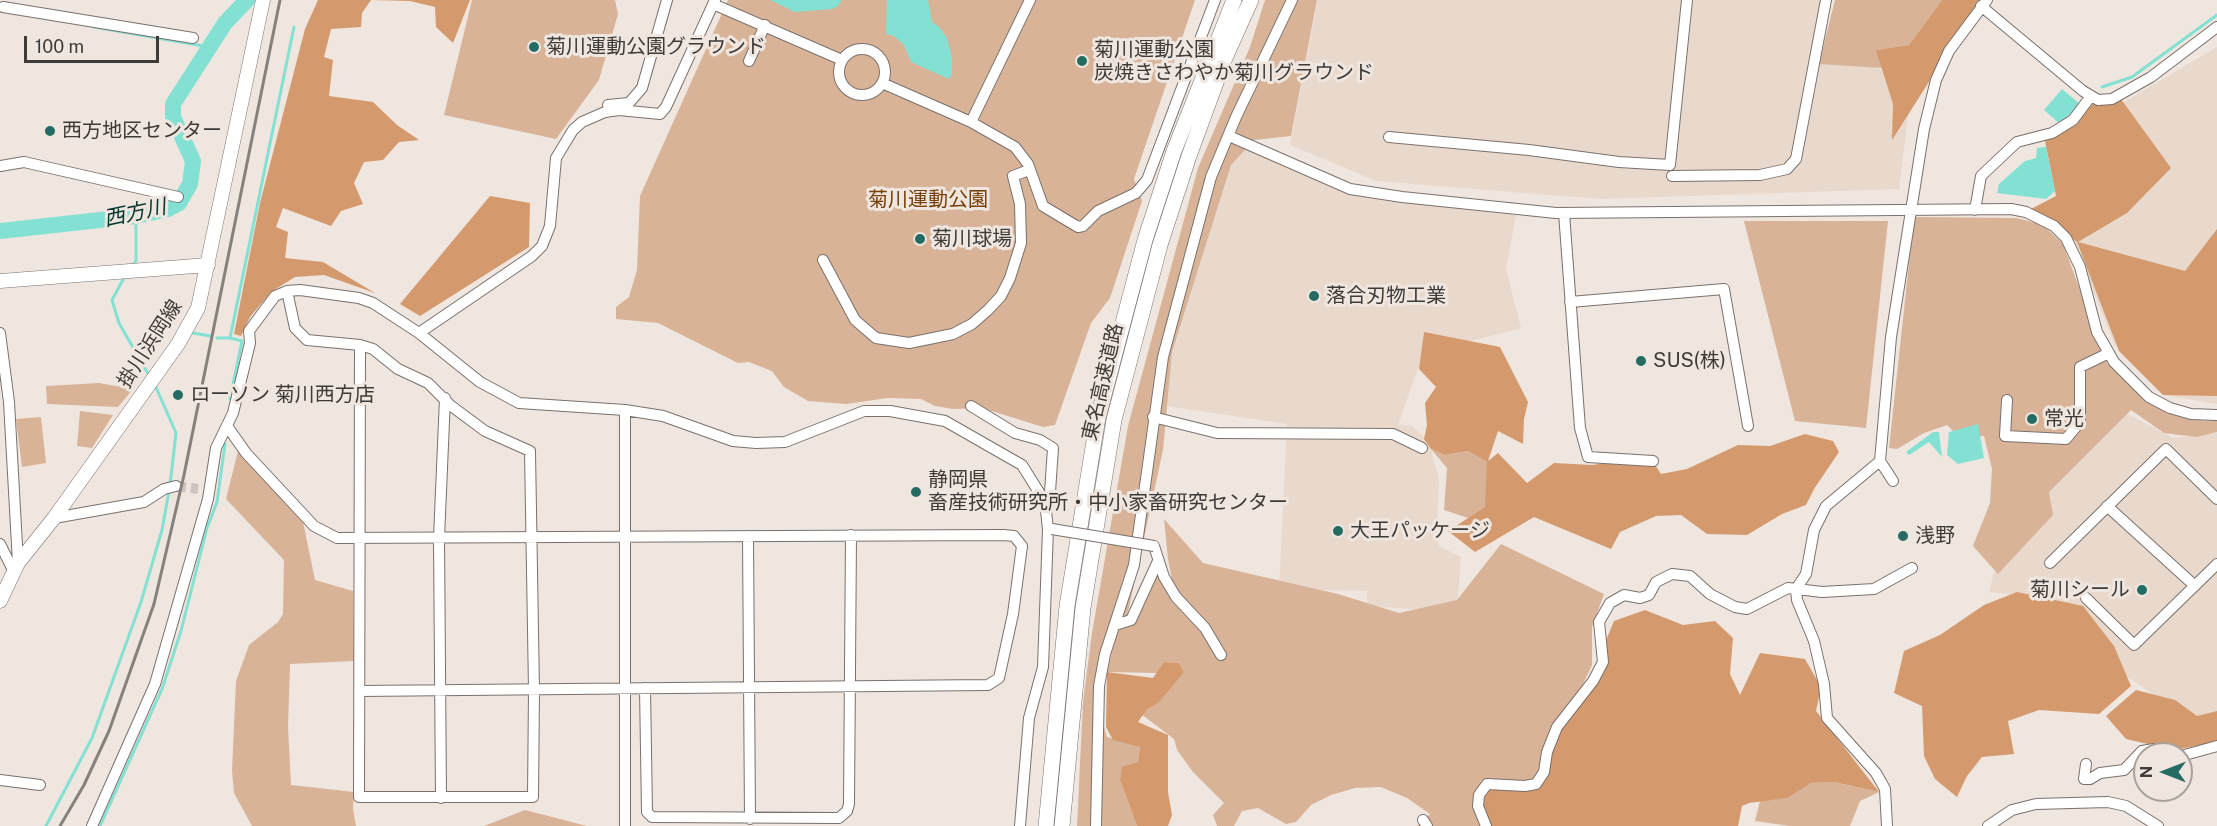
<!DOCTYPE html>
<meta charset="utf-8">
<style>
body{margin:0}
#map{position:relative;width:2217px;height:826px;overflow:hidden;background:#efe6df;font-family:"Public Sans",sans-serif}
canvas{display:block}
.north{position:absolute;left:2133px;top:742px;width:60px;height:60px;box-sizing:border-box;background:#efe6df;border:2px solid #a8a19c;border-radius:50%;rotate:270deg;font-size:16px;font-weight:700;line-height:24px;text-align:center;color:#3e3a37}
.north::after{content:'';display:block;margin:auto;width:21px;height:27px;background:#246c63;clip-path:polygon(50% 0,100% 100%,50% 72%,0 100%)}
.scale{position:absolute;left:24px;top:36px;width:135px;height:27px;box-sizing:border-box;border:3px solid #3e3a37;border-top:0;padding-left:8px;font-size:18px;line-height:21px;white-space:nowrap;color:#3e3a37;-webkit-text-stroke:4px #efe6df;paint-order:stroke}
</style>
<div id="map">
<canvas width="2217" height="826"></canvas>
<div class="north">N</div>
<div class="scale">100 m</div>
</div>
<script>
const c = document.querySelector('canvas').getContext('2d');
c.lineJoin = 'round';
function paint(path, color) { c.fillStyle = color; c.fill(path, 'evenodd'); }
const shape = rows => new Path2D(rows.map(r => 'M' + r).join(''));
function trace(path, color, width, dash) { c.strokeStyle = color; c.lineWidth = width; c.lineCap = dash ? 'butt' : 'round'; c.setLineDash(dash || []); c.stroke(path); }
function write(font, color, halo, rows, align = 'center') {
  c.font = font + ' "Public Sans","Noto Sans JP",sans-serif'; c.lineWidth = 6; c.setLineDash([]); c.textBaseline = 'middle'; c.strokeStyle = halo; c.fillStyle = color; for (const [text, x, y, turn = 0] of rows) {
    c.save(); c.translate(x, y); c.rotate((+turn || 0) * Math.PI / 180); c.textAlign = isNaN(turn) ? turn : align; if (halo) c.strokeText(text, 0, 0); c.fillText(text, 0, 0); c.restore();
  }
}
const built = shape([
 [1318,0,1832,0,1819,53,1913,77,1899,189,1599,199,1376,181,1290,145],
 [2217,47,2217,404,2163,395,2115,345,2061,211,2102,115],
 [1234,144,1348,193,1516,215,1506,269,1521,328,1464,343,1427,343,1398,425,1412,426,1429,442,1439,480,1437,527,1439,546,1461,557,1457,612,1367,606,1367,591,1279,589,1287,424,1160,405,1169,344],
 [2122,411,2173,438,2217,433,2217,720,2200,726,2116,669,2055,599,1989,592,2008,518]
]);
const green = shape([
 [472,0,615,0,618,14,599,80,556,139,444,115],
 [728,0,1195,0,1134,179,1142,201,1110,298,1091,323,1055,425,1043,427,982,408,953,409,935,406,921,399,888,398,846,404,808,401,784,387,772,371,749,362,738,363,658,323,616,319,616,307,629,297,637,270,640,196],
 [1265,0,1317,0,1291,136,1254,140,1231,165,1172,352,1163,450,1128,612,1119,630,1131,620,1154,568,1175,595,1168,559,1164,519,1203,563,1338,594,1399,613,1457,600,1501,544,1604,594,1592,627,1592,665,1536,784,1486,826,1417,826,1430,814,1407,798,1381,787,1355,788,1331,795,1311,805,1296,822,1286,824,1258,808,1242,811,1234,826,1217,826,1213,815,1224,803,1193,772,1177,750,1174,739,1141,714,1184,672,1179,663,1164,662,1157,673,1107,672,1116,636,1113,642,1098,707,1107,737,1140,746,1138,767,1120,780,1137,826,1077,826,1083,702,1092,633,1128,426,1198,168,1250,47],
 [1835,0,1942,0,1909,45,1877,50,1883,68,1819,64],
 [1914,217,2017,218,2043,225,2063,244,2107,363,2167,413,2204,421,2217,420,2217,432,2197,437,2164,433,2131,410,2049,492,2053,515,1998,574,1973,546,1990,503,1992,469,1984,436,1960,438,1947,425,1924,433,1897,449,1889,448],
 [1744,221,1888,221,1866,428,1795,421],
 [99,383,133,389,118,407,47,404,46,386],
 [80,411,113,415,92,448,77,446],
 [41,417,46,463,22,467,16,419],
 [1431,449,1445,455,1468,451,1487,462,1488,508,1471,519,1444,510,1447,468],
 [238,451,302,517,315,580,353,591,354,661,290,664,288,727,291,785,354,792,353,809,356,826,252,826,234,793,232,771,236,681,249,645,278,622,283,614,284,560,226,499],
 [1834,782,1879,792,1860,801,1850,826,1790,826,1755,821,1760,801,1784,798,1811,783],
 [525,810,587,826,484,826]
]);
const forest = shape([
 [318,0,470,0,453,43,436,27,435,7,410,1,371,0,362,13,361,27,331,29,324,57,333,60,329,96,373,102,397,125,419,140,399,142,383,160,364,162,354,183,363,204,341,211,331,226,283,208,276,227,288,232,285,258,323,262,375,293,324,275,295,277,271,292,250,317,241,336,234,334,260,203,305,29],
 [1942,0,1981,0,1892,140,1893,104,1876,50,1909,45],
 [2118,95,2171,168,2127,213,2078,242,2185,271,2217,229,2217,396,2163,395,2119,351,2077,242,2031,209,2056,196,2045,141,2098,100],
 [490,196,530,203,529,247,420,316,400,304],
 [1424,332,1500,347,1528,402,1524,419,1523,444,1498,431,1488,461,1498,453,1527,483,1554,463,1592,465,1650,457,1661,474,1687,469,1738,445,1770,446,1805,434,1833,441,1839,452,1814,489,1806,505,1782,514,1747,535,1707,534,1681,515,1656,516,1620,532,1611,549,1534,517,1475,552,1448,531,1485,507,1487,462,1468,451,1445,455,1431,449,1424,439,1427,425,1425,403,1436,387,1419,369],
 [2017,592,2083,606,2114,646,2131,686,2099,714,2039,710,2008,721,2014,754,1982,757,1967,776,1957,797,1935,779,1924,756,1922,706,1894,693,1904,651,1940,635,1984,605],
 [1645,610,1683,625,1715,621,1733,638,1730,674,1740,695,1760,653,1805,659,1821,687,1816,711,1879,792,1834,782,1811,783,1787,798,1749,803,1742,806,1738,826,1488,826,1478,806,1485,786,1536,783,1559,724,1598,672,1602,650,1614,621],
 [1164,662,1179,663,1184,672,1158,703,1147,709,1138,722,1168,735,1168,792,1172,815,1168,826,1137,826,1120,780,1122,767,1138,762,1140,747,1113,740,1106,727,1107,672,1153,678],
 [2136,690,2175,700,2197,716,2217,711,2217,742,2174,750,2126,739,2106,716]
]);
const water = shape([
 [770,0,842,0,838,6,832,9,795,12],
 [887,0,928,0,932,22,939,27,947,38,952,58,952,74,949,79,911,62,904,45,894,36,886,34],
 [2062,89,2080,104,2060,124,2044,110],
 [2046,147,2055,191,2046,199,1997,193,1999,184,2025,161,2036,158,2037,148],
 [1978,424,1984,458,1958,464,1947,455,1949,432],
 [1933,432,1939,432,1942,457,1929,442,1909,455,1906,452]
]);
const stream = shape([
 [94,27,209,47],
 [2102,87,2132,77,2217,15],
 [132,266,136,261,136,216],
 [125,276,112,300,119,323,150,377],
 [188,332,210,336],
 [217,338,230,338],
 [155,385,176,433,170,485],
 [230,399,242,341,230,338,294,27],
 [46,826,92,738,141,602,162,530,169,491],
 [100,826,162,689,181,631,207,528,217,502,225,444]
]);
const river = shape([
 [0,231,136,216,168,209,179,203,190,184,193,161,173,117,173,104,225,23,247,0]
]);
const minorTunnel = shape([
 [176,486,198,489]
]);
const minor = shape([
 [713,4,842,60],
 [1981,6,2083,91,2098,100,2112,99,2151,77,2217,27],
 [3,7,193,38],
 '839 72a23 23 0 1 1 46 0a23 23 0 1 1-46 0Z',
 [749,61,765,25],
 [882,83,971,122,1015,147,1028,164,1043,206,1078,227,1083,226,1098,211,1136,193,1147,180,1215,0],
 [608,105,629,103,642,88,667,0],
 [971,122,1030,0],
 [1229,136,1350,189,1402,197,1556,213,2011,209,2026,212,2054,226,2066,238,2080,267,2097,332,2114,362,2149,397,2170,408,2191,414,2217,415],
 [1389,137,1529,150,1619,162,1670,165,1687,0],
 [0,166,24,162,178,197],
 [1672,176,1760,175,1787,169,1796,159,1826,0],
 [1975,210,1981,176,2017,142,2052,133,2073,120,2091,96],
 [1564,213,1580,428,1588,457,1653,461],
 [823,260,855,320,876,338,909,343,953,334,972,324,988,310,1001,296,1010,278,1021,243,1020,204,1013,176,1029,170],
 [287,291,295,328,307,340,360,345,373,349,398,369,428,383,450,405,485,431,530,451,534,690,533,797,359,797,360,345],
 [1570,302,1724,289,1748,426],
 [0,333,9,402,18,563],
 [419,333,532,256,542,246,550,226,556,158,573,130,582,122,605,112,619,110,660,114,666,107,715,0],
 [2007,400,2005,436,2066,439,2080,422,2080,367,2109,353],
 [971,406,1015,433,1040,440,1053,448,1050,492,1045,502],
 [625,410,625,826],
 [1153,417,1217,433,1393,434,1422,448],
 [227,426,246,453,314,526,337,538,1003,535,1014,536,1022,546,1013,614,999,678,988,685,359,691],
 [1880,461,1826,506,1814,530,1806,574,1796,589,1797,600,1814,641,1824,684,1827,718,1876,773,1885,789,1887,826],
 [1893,481,1880,461,1891,337,1924,129,1936,80,1949,51,1987,0],
 [2107,506,2195,586],
 [54,518,144,502,164,489,176,486],
 [748,536,750,819],
 [0,544,13,570],
 [1154,546,1164,577,1176,597,1205,628,1221,655],
 [2050,563,2166,449,2217,499],
 [2086,598,2134,645,2217,564],
 [1115,625,1131,620,1158,561],
 [645,688,647,812,652,817,839,818,847,811,849,804,851,535],
 [2181,756,2217,746],
 [2086,764,2084,779,2090,779,2100,773,2124,770,2142,751,2154,749,2166,754],
 [0,780,40,785],
 [441,798,439,538,445,398],
 [1423,820,1427,826],
 [92,826,155,684,208,499,216,448,233,413,250,343,249,331,275,296,287,291,300,290,359,298,373,303,419,333,480,382,519,403,625,410,663,416,733,441,756,443,785,442,864,411,890,411,945,421,1022,465,1045,502,1048,529,1043,667,1029,718,1020,826],
 [1096,826,1099,686,1105,654,1134,565,1163,357,1211,177,1236,117,1292,0],
 [1486,826,1478,806,1479,795,1487,784,1525,786,1536,784,1544,772,1547,752,1557,727,1593,681,1603,662,1599,622,1610,603,1624,595,1640,598,1649,595,1656,582,1672,574,1690,576,1710,594,1735,607,1747,609,1788,588,1822,592,1874,589,1912,568],
 [1988,826,2012,810,2036,804,2108,802,2126,806,2158,826]
]);
const major = shape([
 [0,281,208,265],
 [0,601,18,563,54,518,178,344,198,308,263,0]
]);
const highway = shape([
 [1046,826,1067,606,1098,417,1145,240,1174,151,1234,0],
 [1062,826,1083,608,1114,420,1160,245,1189,156,1225,58,1251,0]
]);
const rail = shape([
 [60,826,84,785,109,731,154,604,184,475,280,0]
]);
const minorBridge = shape([
 [1052,529,1154,546]
]);
const markers = [
 [534,47,6,"#246c63"],
 [1082,61,6,"#246c63"],
 [50,131,6,"#246c63"],
 [920,239,6,"#246c63"],
 [1314,296,6,"#246c63"],
 [1641,361,6,"#246c63"],
 [178,395,6,"#246c63"],
 [2032,419,6,"#246c63"],
 [916,492,6,"#246c63"],
 [1338,531,6,"#246c63"],
 [1903,536,6,"#246c63"],
 [2142,590,6,"#246c63"]
];
const poiNames = [
 ["菊川運動公園グラウンド",546,47],
 ["菊川運動公園",1094,50],
 ["炭焼きさわやか菊川グラウンド",1094,73],
 ["西方地区センター",62,131],
 ["菊川球場",932,239],
 ["落合刃物工業",1326,296],
 ["SUS(株)",1653,361],
 ["ローソン 菊川西方店",190,395],
 ["常光",2044,419],
 ["静岡県",928,480],
 ["畜産技術研究所・中小家畜研究センター",928,503],
 ["大王パッケージ",1350,531],
 ["浅野",1915,536],
 ["菊川シール",2130,590,"right"]
];
const parkNames = [
 ["菊川運動公園",928,200]
];
const streetNames = [
 ["掛川浜岡線",150,344,-57],
 ["東名高速道路",1103,382,-77]
];
const waterNames = [
 ["西方川",135,213,-12]
];
paint(built, '#e9d9cd');
paint(green, '#d8b398');
paint(forest, '#d49a6d');
paint(water, '#83e1d3');
trace(stream, '#83e1d3', 3);
trace(river, '#83e1d3', 16);
trace(minorTunnel, '#ccc4bd', 10, [10, 5]);
trace(minor, '#7a716c', 12);
trace(major, '#7a716c', 15);
trace(highway, '#7a716c', 16);
trace(minor, '#fff', 10);
trace(major, '#fff', 14);
trace(highway, '#fff', 15);
trace(rail, '#87817c', 3);
trace(minorBridge, '#7a716c', 12, []);
trace(minorBridge, '#fff', 10);
for (const [x, y, r, color] of markers) { const dot = new Path2D(); dot.arc(x, y, r, 0, 2 * Math.PI); c.fillStyle = color; c.fill(dot); trace(dot, '#efe6df', 2); }
write('20px', '#3e3a37', '#efe6df', poiNames, 'left');
write('20px', '#753f07', '#efe6df', parkNames);
write('20px', '#3e3a37', '#efe6df', streetNames);
write('italic 21px', '#063530', '#efe6df', waterNames);
</script>
